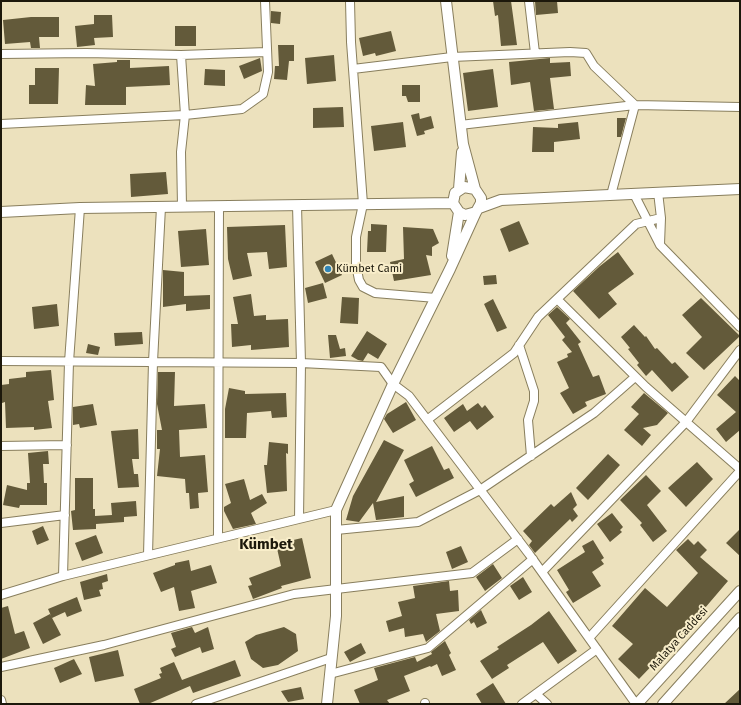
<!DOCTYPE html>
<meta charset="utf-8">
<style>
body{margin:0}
#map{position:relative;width:741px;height:705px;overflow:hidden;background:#ece1bd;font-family:"Fira Sans",sans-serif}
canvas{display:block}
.frame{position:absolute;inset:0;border:2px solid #1c180b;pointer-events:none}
</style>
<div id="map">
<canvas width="741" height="705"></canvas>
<div class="frame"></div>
</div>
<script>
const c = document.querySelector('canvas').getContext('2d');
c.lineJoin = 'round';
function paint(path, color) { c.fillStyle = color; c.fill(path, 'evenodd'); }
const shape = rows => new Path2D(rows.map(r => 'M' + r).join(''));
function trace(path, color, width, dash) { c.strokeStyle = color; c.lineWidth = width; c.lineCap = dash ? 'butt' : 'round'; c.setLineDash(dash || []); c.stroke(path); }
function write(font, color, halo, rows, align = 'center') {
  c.font = font + ' "Fira Sans",sans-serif'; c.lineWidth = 4; c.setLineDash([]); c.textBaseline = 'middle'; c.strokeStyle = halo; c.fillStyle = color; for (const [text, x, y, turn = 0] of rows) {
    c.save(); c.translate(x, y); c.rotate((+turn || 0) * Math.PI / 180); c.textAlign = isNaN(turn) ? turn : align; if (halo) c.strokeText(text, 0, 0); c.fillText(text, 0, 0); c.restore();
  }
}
const building = shape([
 [493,1,511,1,517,45,501,46,498,15,495,16],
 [535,1,557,1,558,13,536,15],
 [271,11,281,12,280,24,271,23],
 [94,15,112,15,113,37,94,38,95,45,77,47,75,26,94,24],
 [31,17,59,17,59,37,39,37,40,48,31,48,30,42,5,44,3,20],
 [175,26,196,26,196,46,175,46],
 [391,31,396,51,376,56,375,53,363,56,359,38],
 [278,45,294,45,294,61,289,61,287,80,274,79,275,66,279,66],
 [334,55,336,81,307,84,305,58],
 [260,58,262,71,244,79,239,66],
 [550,58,550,63,570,62,571,76,550,78,554,109,534,111,530,82,511,85,509,62],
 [117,60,130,60,130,68,169,66,170,85,126,87,126,105,85,105,86,85,95,86,93,64,117,62],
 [35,68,59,68,58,104,29,104,29,85,35,85],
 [205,69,225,70,225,86,204,85],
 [493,69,498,107,468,111,463,73],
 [402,85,420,85,420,102,408,102,406,96,402,96],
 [343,107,344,127,313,128,313,108],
 [419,113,420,119,431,116,434,128,424,131,425,134,417,136,411,115],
 [617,118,626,118,621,137,617,137],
 [403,122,406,147,374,151,371,126],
 [578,122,580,139,554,142,554,152,532,152,533,127,558,128,558,124],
 [166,172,168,194,131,197,130,174],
 [519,221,529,244,509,252,500,229],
 [371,224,387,225,386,252,367,252,368,231,371,231],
 [285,225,287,267,269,269,267,252,247,253,252,276,233,280,228,259,227,227],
 [403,227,433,229,439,243,432,247,432,256,426,255,431,275,394,281,390,262,404,259],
 [206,229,209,265,181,267,178,231],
 [618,252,634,274,608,293,617,304,599,319,573,291,600,266],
 [332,254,342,275,325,283,315,262],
 [163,270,184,272,184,296,210,295,210,309,186,311,186,304,163,307],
 [496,275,497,284,484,285,483,276],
 [323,283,327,298,308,303,305,288],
 [251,294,254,316,266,315,266,320,288,319,289,347,251,350,251,345,232,347,231,324,238,324,233,297],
 [342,297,359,298,358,324,340,323],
 [701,298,740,336,704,370,686,353,702,337,682,315],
 [493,299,507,328,497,332,484,304],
 [57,304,59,326,34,329,32,307],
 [557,307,570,319,566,323,581,342,578,344,593,377,599,375,606,394,585,402,587,406,573,414,560,393,569,388,557,362,568,357,567,354,572,352,562,340,565,337,548,315],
 [634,325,645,337,646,336,655,349,657,348,672,364,675,362,689,377,672,392,652,370,646,376,637,365,639,363,628,349,630,348,621,337],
 [367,331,387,344,378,359,368,353,363,361,358,360,351,356],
 [142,332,143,344,115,346,114,333],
 [328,335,336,335,340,349,345,348,346,356,330,358],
 [88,344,100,347,98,355,86,353],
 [51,370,54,400,48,401,52,428,34,430,34,427,6,428,5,402,2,403,1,385,9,384,9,379,26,377,26,372],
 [158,372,175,372,174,406,205,404,207,428,179,430,180,457,205,455,208,492,198,493,199,508,190,509,189,493,186,493,185,479,157,476,160,449,157,449,157,430,162,430,157,404],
 [735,376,740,381,740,430,726,442,716,429,736,412,717,395],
 [229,388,245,391,245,394,286,393,287,417,272,418,271,411,247,413,246,438,225,438,225,409],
 [644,393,668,413,657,425,643,428,651,435,642,446,624,430,639,414,631,407],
 [406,402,416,420,393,433,384,419,387,414],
 [478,403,482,408,485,405,494,417,477,430,470,421,454,432,444,418,463,404,467,411],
 [93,404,97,425,80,428,79,424,73,425,73,407],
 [138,429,139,459,132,459,134,474,138,474,139,487,118,488,111,431],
 [384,440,404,450,376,502,404,496,404,517,376,520,373,503,359,522,346,520,353,496],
 [269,442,288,444,288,454,286,453,287,491,267,493,264,465,267,465],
 [432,446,444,470,449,468,454,478,416,497,409,484,414,481,404,460],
 [48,451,49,464,43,464,44,483,47,483,47,505,20,505,19,508,3,505,7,485,27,490,27,483,30,483,28,453],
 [608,454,620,465,588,500,576,488],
 [697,462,713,479,686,507,668,488],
 [646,475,661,491,647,505,667,531,653,542,640,525,642,523,620,500],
 [75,478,93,478,93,509,95,509,95,516,112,515,111,503,136,501,137,516,124,517,124,522,96,524,96,529,73,530,71,511,75,510],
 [244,479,250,500,262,494,267,503,251,513,256,524,233,529,224,511,224,507,231,503,225,484],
 [571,492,577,505,573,509,578,516,572,522,570,519,535,553,529,545,532,541,523,531,551,504,554,507],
 [612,513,623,527,620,530,622,532,610,542,597,524],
 [43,526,49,540,37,545,32,531],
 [740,529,740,556,726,543],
 [96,535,103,553,82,561,75,543],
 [302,538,311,578,281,586,282,588,253,599,248,586,252,585,249,578,281,566,276,544],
 [688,539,694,545,698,541,707,550,700,557,728,581,687,629,639,679,618,659,633,644,612,626,645,588,667,607,698,573,676,550],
 [593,540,604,558,601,560,604,564,592,572,601,586,573,603,566,592,569,590,557,570,585,552,582,546],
 [461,546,468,562,452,569,446,552],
 [189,560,191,571,211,565,217,583,191,591,195,608,179,611,174,587,161,592,153,573,175,565,175,563],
 [493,564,502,578,485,591,476,577],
 [107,574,108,581,102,583,103,589,99,590,101,596,84,600,80,582],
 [523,577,532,592,519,600,510,586],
 [449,581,450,591,458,590,459,611,436,614,440,631,426,642,423,634,405,637,404,628,389,632,386,621,402,616,398,602,415,598,413,586],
 [77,597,82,611,67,617,65,612,52,618,48,609],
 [8,606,15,634,24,631,30,648,1,659,1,608],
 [481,610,487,623,477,628,474,622,471,624,469,620],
 [549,611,577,651,558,664,543,642,507,665,509,668,492,679,480,661,499,649,497,647,531,625],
 [50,614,61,635,43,644,33,623],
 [192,627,195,633,208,627,214,649,202,653,200,647,175,657,171,649,176,647,171,633],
 [284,627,296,634,298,651,278,665,263,668,251,659,245,642,256,635],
 [445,641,451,653,449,655,456,670,442,676,437,664,431,667,430,666,404,676,410,691,387,700,390,704,360,704,354,690,378,680,374,668,415,657,417,662,432,654,431,652],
 [361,643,366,653,350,662,344,652],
 [118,650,124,676,95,682,89,657],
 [74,659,82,674,60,683,54,668],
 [235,660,241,676,193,693,190,686,148,704,140,704,134,689,161,678,159,674,162,673,160,668,174,662,182,680],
 [493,683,506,704,482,704,476,694],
 [301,687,304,699,288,702,281,691],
 [740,689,740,704,724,704]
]);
const minor = shape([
 [350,1,351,42,363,204,356,237,356,265,359,280,363,287,375,293,436,298],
 [529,1,535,53],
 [1,54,86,53,181,55,267,52],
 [181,55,185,115,181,152,182,206],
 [353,69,452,57,570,52,586,53,594,66,635,105,611,195],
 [1,124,185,115,242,109,263,94,268,72,265,1],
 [460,125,635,105,740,107],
 [658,192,661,218,660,244],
 [634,194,660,245,740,327],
 [297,205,301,363,299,519],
 [557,299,646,387,740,469],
 [519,345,534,391,534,401,528,420,531,456],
 [1,361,301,363,381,367,393,384,409,396,529,554,636,704],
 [427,420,514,353,538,317,636,224,661,218],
 [1,446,67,445],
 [1,523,65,515],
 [336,530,418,522,480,490,594,413,635,377],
 [218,538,219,206],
 [148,555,153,362,161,207],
 [542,572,686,422,740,350],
 [63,576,69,362,80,208],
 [1,595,63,576,336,510],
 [589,638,740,471],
 [1,667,104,645,294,594,472,573,518,539],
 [330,674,428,648,533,559],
 [536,694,547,704],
 [1,700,2,704],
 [425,703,425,704],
 [196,704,331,658],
 [522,704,597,649]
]);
const tertiary = shape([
 [446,1,463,144,475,189,481,198,481,203,476,212,465,215,459,212,453,203,455,193,464,187,475,189],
 [459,189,462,152],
 [479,208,501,200,740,189],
 [1,212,80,208,453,203],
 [452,256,459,212],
 [327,704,336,616,336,510,393,384,450,269,476,212],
 [637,704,740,591],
 [663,704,740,618]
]);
const markers = [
 [328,269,4,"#3285b6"]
];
const poiNames = [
 ["Kümbet Cami",336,269]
];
const streetNames = [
 ["Malatya Caddesi",679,639,-48]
];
const districtNames = [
 ["Kümbet",266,545]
];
paint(building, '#635a3a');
trace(minor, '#887e5d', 10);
trace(tertiary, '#887e5d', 12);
trace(minor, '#fff', 8);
trace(tertiary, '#fff', 10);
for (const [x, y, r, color] of markers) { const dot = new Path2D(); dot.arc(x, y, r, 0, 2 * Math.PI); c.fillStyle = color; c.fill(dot); trace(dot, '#f9eeca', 1.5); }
write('11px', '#1c180b', '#f9eeca', poiNames, 'left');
write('11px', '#1c180b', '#f9eeca', streetNames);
write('bold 15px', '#1c180b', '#f9eeca', districtNames);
</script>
